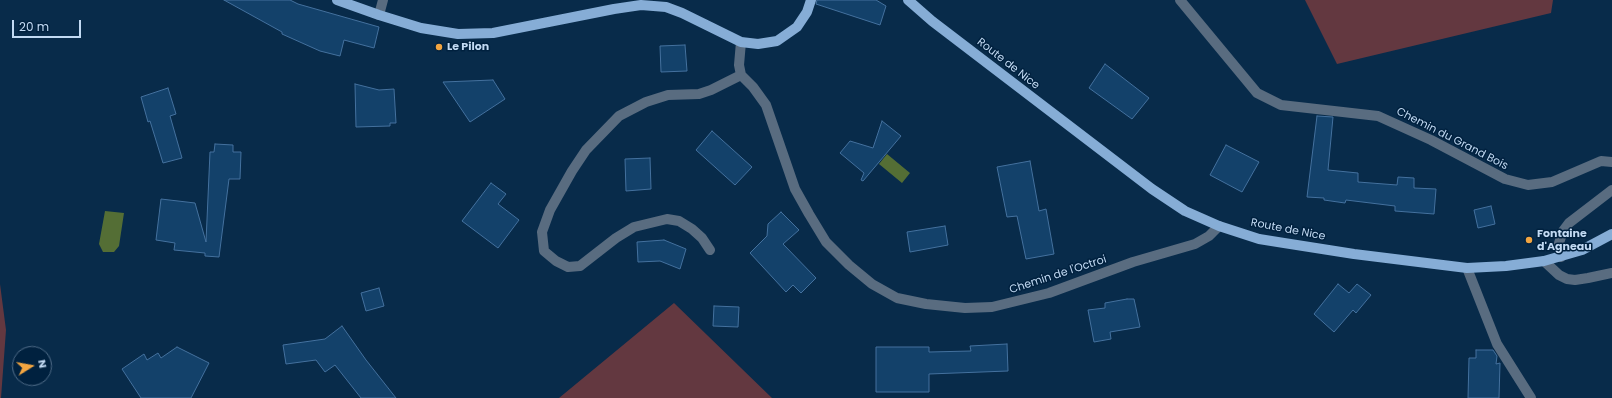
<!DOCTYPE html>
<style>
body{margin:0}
#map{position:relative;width:1612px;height:398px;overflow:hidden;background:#082b4a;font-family:Poppins,sans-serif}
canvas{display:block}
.north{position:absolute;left:12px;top:346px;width:40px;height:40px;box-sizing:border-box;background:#00213f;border:1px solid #4e6b87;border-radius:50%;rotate:79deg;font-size:11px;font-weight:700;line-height:16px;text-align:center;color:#c2daf3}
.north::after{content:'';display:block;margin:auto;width:14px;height:18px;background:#f2a541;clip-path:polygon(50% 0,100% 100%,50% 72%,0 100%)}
.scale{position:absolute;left:12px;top:20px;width:69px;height:18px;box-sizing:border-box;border:2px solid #c2daf3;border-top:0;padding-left:5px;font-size:12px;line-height:14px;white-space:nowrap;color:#c2daf3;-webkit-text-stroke:3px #00213f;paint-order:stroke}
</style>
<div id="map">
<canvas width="1612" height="398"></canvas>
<div class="north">N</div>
<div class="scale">20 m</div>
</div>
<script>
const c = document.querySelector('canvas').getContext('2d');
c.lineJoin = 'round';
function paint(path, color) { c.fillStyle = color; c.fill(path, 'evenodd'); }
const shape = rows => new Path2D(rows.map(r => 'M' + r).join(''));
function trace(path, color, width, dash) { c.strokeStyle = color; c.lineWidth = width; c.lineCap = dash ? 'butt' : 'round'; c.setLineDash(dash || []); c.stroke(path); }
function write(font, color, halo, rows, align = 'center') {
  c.font = font + ' Poppins,sans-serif'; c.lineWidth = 3; c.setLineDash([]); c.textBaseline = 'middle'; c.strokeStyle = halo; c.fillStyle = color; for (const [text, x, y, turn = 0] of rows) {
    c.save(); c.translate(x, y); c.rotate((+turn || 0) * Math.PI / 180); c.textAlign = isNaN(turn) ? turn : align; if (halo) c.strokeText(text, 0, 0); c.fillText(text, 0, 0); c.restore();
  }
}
const green = shape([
 [1305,0,1553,0,1551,13,1337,64],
 [0,284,6,330,1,398,0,398],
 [674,303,772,398,559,398]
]);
const water = shape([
 [887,154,910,173,902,183,879,164],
 [105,211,124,213,119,246,114,252,103,252,99,244]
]);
const building = shape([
 [224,0,290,0,298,4,379,27,374,48,344,40,340,56,320,51,282,34,282,32,224,0],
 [817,0,876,0,886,6,880,25,816,4,817,0],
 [685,45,687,71,661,72,660,46,685,45],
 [1105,64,1149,98,1132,119,1089,88,1105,64],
 [493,80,505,99,470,122,443,82,493,80],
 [355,84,379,90,394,89,396,123,390,123,390,126,356,127,355,84],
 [168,88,176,114,170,116,182,158,163,163,150,121,148,122,141,97,168,88],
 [1317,116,1333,117,1328,170,1358,173,1358,182,1397,185,1398,177,1414,178,1414,188,1436,189,1434,214,1395,211,1395,206,1346,200,1345,203,1324,200,1324,198,1307,197,1317,116],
 [882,121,901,136,863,181,861,180,864,173,840,153,850,141,873,148,882,121],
 [712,131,752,167,735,185,696,150,712,131],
 [215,144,233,145,233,152,241,152,240,179,229,179,219,257,205,256,205,253,174,250,175,243,156,240,161,199,195,203,206,242,210,152,214,152,215,144],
 [1226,145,1259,162,1242,192,1210,175,1226,145],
 [650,158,651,189,626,191,625,159,650,158],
 [1030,161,1039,211,1046,209,1054,254,1026,259,1017,216,1007,217,997,167,1030,161],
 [491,183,506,194,498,204,519,220,498,248,462,221,491,183],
 [1491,206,1495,224,1478,228,1474,210,1491,206],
 [781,212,799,230,783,244,816,278,801,293,793,285,786,292,750,253,767,236,768,224,781,212],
 [945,226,948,245,910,252,907,232,945,226],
 [664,240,686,249,680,269,660,261,638,262,637,242,664,240],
 [1338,284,1349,293,1357,284,1371,295,1356,313,1353,310,1334,332,1314,314,1338,284],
 [379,288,384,306,366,311,361,293,379,288],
 [1127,299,1134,299,1140,327,1110,332,1111,339,1094,342,1088,310,1105,308,1105,303,1127,299],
 [714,306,739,307,738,327,713,326,714,306],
 [342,326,366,360,396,398,361,398,335,365,325,372,316,360,286,364,283,345,325,339,342,326],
 [1007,344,1008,371,929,374,929,392,876,392,876,347,929,347,929,352,971,351,970,346,1007,344],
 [177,347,209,363,191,398,141,398,122,369,144,354,147,360,158,353,161,358,177,347],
 [1476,350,1493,350,1497,356,1496,364,1500,363,1499,398,1468,398,1469,358,1476,358,1476,350]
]);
const minor = shape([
 [1180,0,1257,93,1281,105,1378,116,1431,140,1505,179,1528,185,1552,182,1601,161,1612,162],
 [379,15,383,0],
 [741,42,739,65,741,75,753,87,766,105,795,189,809,214,826,242,849,265,872,284,897,298,926,304,965,308,992,307,1049,293,1133,262,1195,244,1209,236,1219,226],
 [710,250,702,238,692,229,679,221,667,219,634,227,616,238,580,266,568,267,556,261,544,251,542,232,550,210,572,171,586,150,619,116,646,102,668,95,699,94,711,90,741,75],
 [1561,257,1559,243,1563,231,1569,223,1612,190],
 [1544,261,1559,275,1567,279,1575,280,1588,278,1612,273],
 [1467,268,1497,344,1531,398]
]);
const major = shape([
 [337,0,379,15,421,28,458,34,493,33,614,9,641,5,666,7,682,13,741,42,758,44,777,41,797,27,807,12,811,0],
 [908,0,932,21,1152,189,1185,211,1219,226,1259,239,1284,243,1354,254,1467,268,1506,266,1544,261,1582,250,1612,234]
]);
const markers = [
 [439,47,4,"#f2a541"],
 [1529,240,4,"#f2a541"]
];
const poiNames = [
 ["Le Pilon",447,47],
 ["Fontaine",1537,234],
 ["d'Agneau",1537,247]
];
const streetNames = [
 ["Route de Nice",1008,64,38],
 ["Chemin du Grand Bois",1452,139,27],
 ["Route de Nice",1288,230,11],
 ["Chemin de l'Octroi",1058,275,-18]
];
paint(green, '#633840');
paint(water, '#546e35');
paint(building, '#13416a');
trace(building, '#44719e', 1);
trace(minor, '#596c80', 10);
trace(major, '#86add6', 10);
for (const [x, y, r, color] of markers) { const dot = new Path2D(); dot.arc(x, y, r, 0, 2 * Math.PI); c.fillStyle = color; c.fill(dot); trace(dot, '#00213f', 1.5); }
write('bold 11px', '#c2daf3', '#00213f', poiNames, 'left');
write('11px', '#c2daf3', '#00213f', streetNames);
</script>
